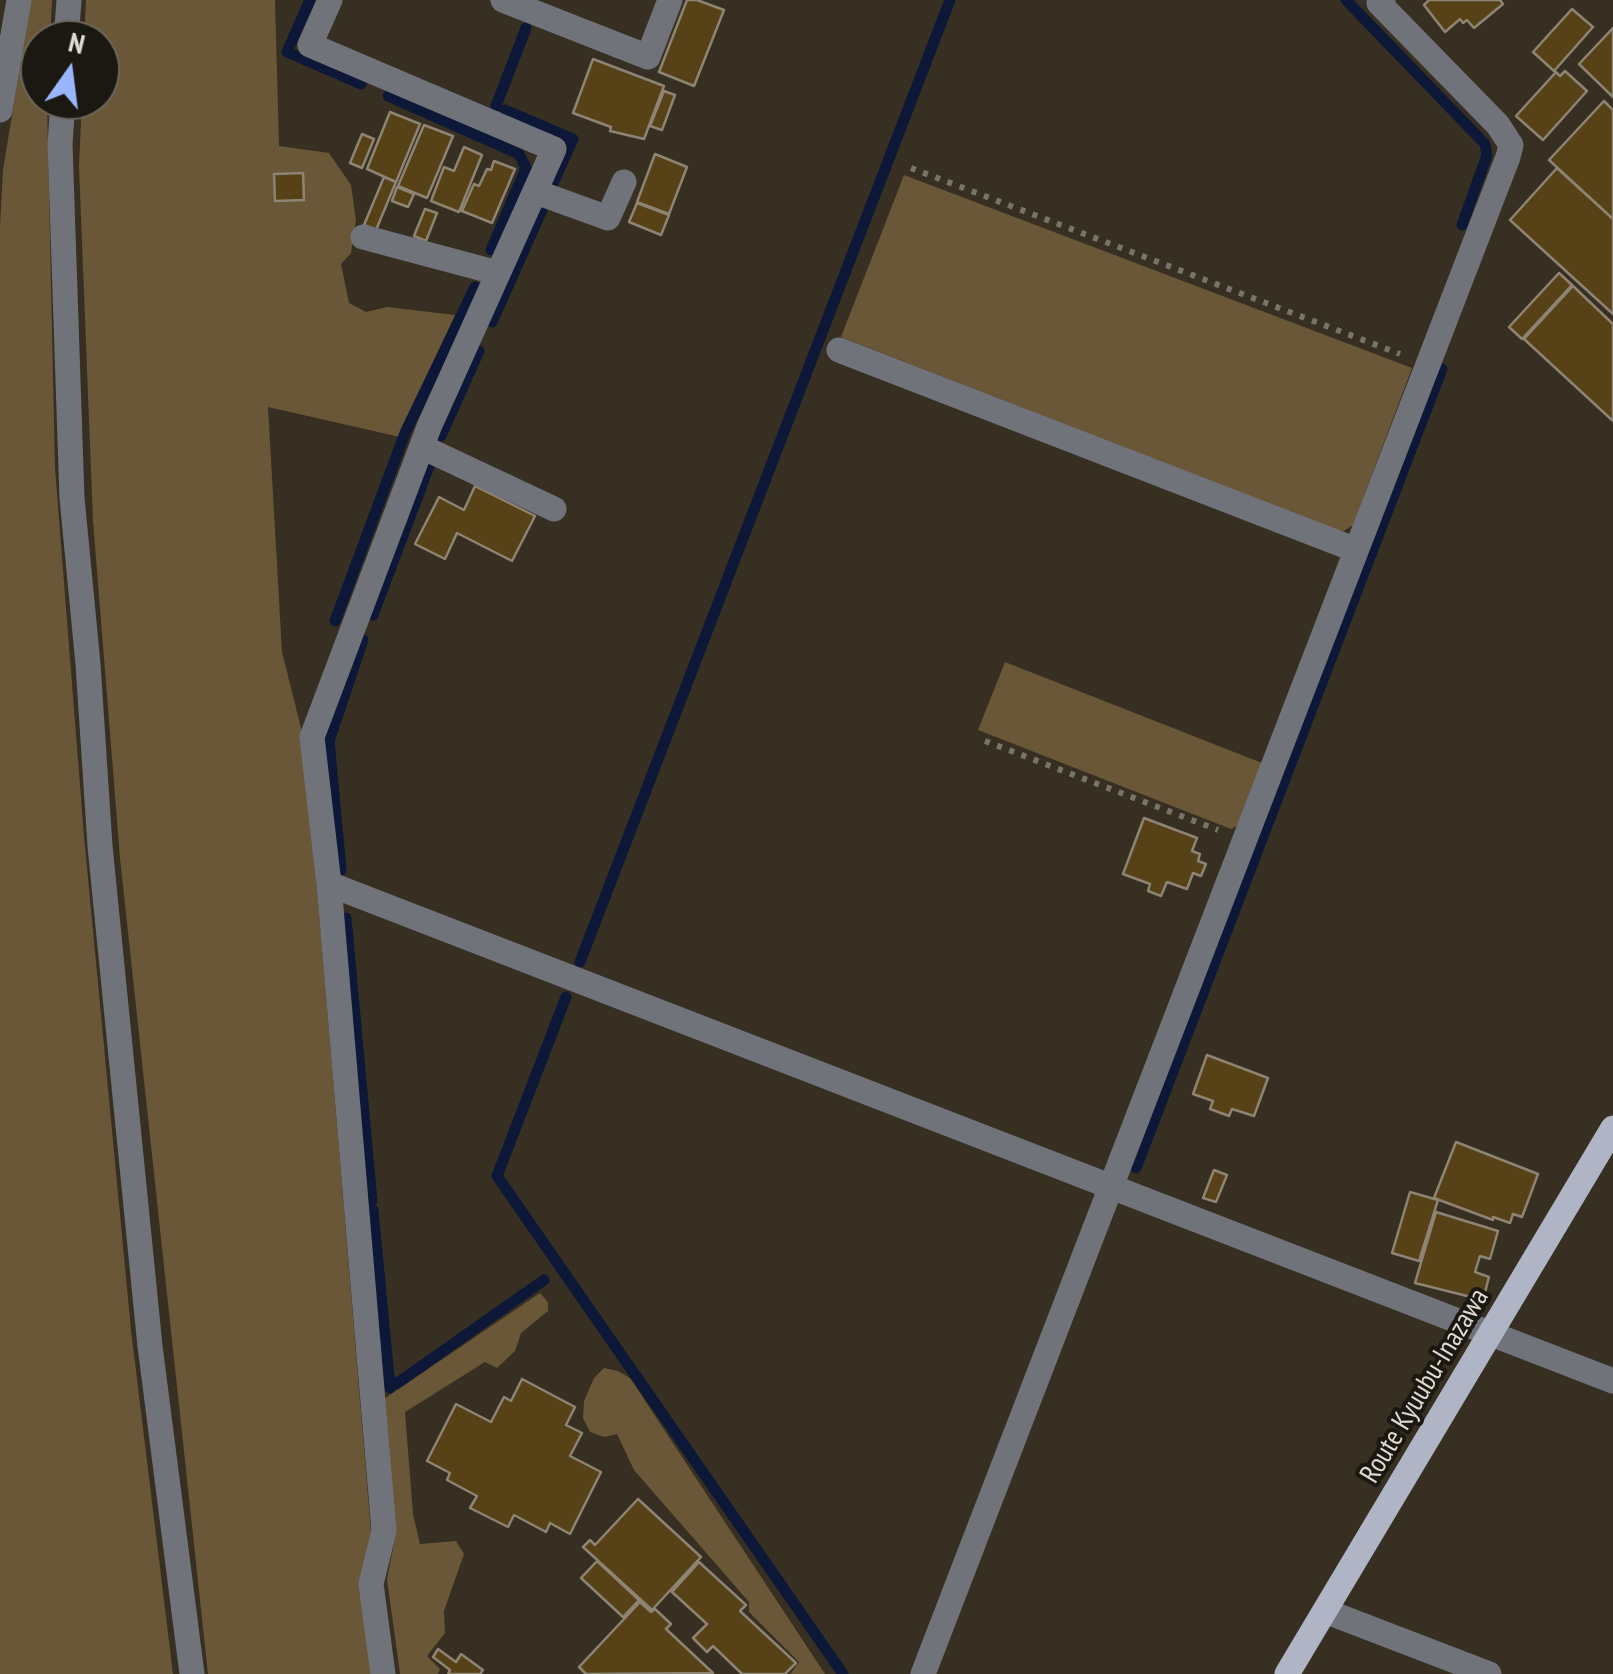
<!DOCTYPE html>
<style>
body{margin:0}
#map{position:relative;width:1613px;height:1674px;overflow:hidden;background:#372f21;font-family:"PT Sans Narrow",sans-serif}
canvas{display:block}
.north{position:absolute;left:20px;top:20px;width:100px;height:100px;box-sizing:border-box;background:#1b1811;border:2px solid #6a665e;border-radius:50%;rotate:14deg;font-size:28px;font-weight:700;line-height:40px;text-align:center;color:#e0dad1}
.north::after{content:'';display:block;margin:auto;width:35px;height:45px;background:#99b5fd;clip-path:polygon(50% 0,100% 100%,50% 72%,0 100%)}
</style>
<div id="map">
<canvas width="1613" height="1674"></canvas>
<div class="north">N</div>
</div>
<script>
const c = document.querySelector('canvas').getContext('2d');
c.lineJoin = 'round';
function paint(path, color) { c.fillStyle = color; c.fill(path, 'evenodd'); }
const shape = rows => new Path2D(rows.map(r => 'M' + r).join(''));
function trace(path, color, width, dash) { c.strokeStyle = color; c.lineWidth = width; c.lineCap = dash ? 'butt' : 'round'; c.setLineDash(dash || []); c.stroke(path); }
function write(font, color, halo, rows, align = 'center') {
  c.font = font + ' "PT Sans Narrow",sans-serif'; c.lineWidth = 8; c.setLineDash([]); c.textBaseline = 'middle'; c.strokeStyle = halo; c.fillStyle = color; for (const [text, x, y, turn = 0] of rows) {
    c.save(); c.translate(x, y); c.rotate((+turn || 0) * Math.PI / 180); c.textAlign = isNaN(turn) ? turn : align; if (halo) c.strokeText(text, 0, 0); c.fillText(text, 0, 0); c.restore();
  }
}
const green = shape([
 [31,0,52,0,50,40,40,40,40,100,47,100,55,468,84,836,131,1330,173,1674,0,1674,0,227,3,170],
 [86,0,275,0,279,146,329,153,351,185,356,221,351,253,341,264,349,303,366,312,387,307,455,315,400,437,268,407,282,652,305,744,371,1532,376,1674,208,1674,120,858,93,521,79,166,82,100,100,100,100,40,84,40],
 [904,175,1412,368,1353,525,1342,532,841,337],
 [1005,662,1262,763,1237,826,1231,829,978,730],
 [540,1293,548,1302,548,1311,521,1333,515,1351,497,1368,485,1362,405,1412,413,1514,420,1544,456,1541,464,1554,444,1611,445,1633,427,1656,440,1669,438,1674,400,1674,387,1579,396,1533,384,1399],
 [604,1368,618,1371,630,1378,825,1674,790,1674,799,1662,749,1612,749,1602,634,1470,617,1434,604,1437,590,1432,583,1418,584,1401,594,1378]
]);
const stream = shape([
 [310,0,287,52,361,84],
 [1346,0,1485,144,1487,155,1462,225],
 [388,96,519,154,526,168,491,250],
 [496,106,526,28],
 [505,110,573,139,551,188],
 [492,322,542,210],
 [441,436,479,351],
 [373,615,431,461],
 [335,621,405,433,475,287],
 [341,870,329,741,363,640],
 [346,918,372,1201],
 [580,962,950,0],
 [566,997,497,1176,843,1674],
 [1136,1168,1442,369],
 [373,1210,390,1388],
 [396,1384,544,1280]
]);
const building = shape([
 [687,0,697,0,724,10,694,86,659,72,687,0],
 [1429,0,1500,0,1503,4,1474,28,1467,20,1463,23,1460,19,1445,32,1424,5,1429,0],
 [1572,9,1593,27,1554,71,1533,52,1572,9],
 [1613,28,1613,97,1579,64,1613,28],
 [593,59,664,86,644,139,610,131,611,127,573,113,593,59],
 [1565,71,1587,91,1543,140,1516,116,1556,72,1560,76,1565,71],
 [664,91,675,95,662,130,650,126,664,91],
 [1604,101,1613,110,1613,219,1549,160,1604,101],
 [390,112,420,124,396,182,367,169,390,112],
 [424,125,453,136,427,198,398,186,424,125],
 [362,134,374,139,362,168,350,163,362,134],
 [464,147,482,155,459,212,431,201,444,167,454,171,464,147],
 [655,154,687,167,669,214,637,202,655,154],
 [494,161,515,169,492,223,462,211,474,184,479,186,487,169,491,170,494,161],
 [1557,168,1613,219,1613,314,1510,220,1557,168],
 [303,173,304,200,275,201,274,174,303,173],
 [384,177,396,182,376,230,364,225,384,177],
 [397,187,414,194,408,207,392,201,397,187],
 [637,203,669,215,661,235,629,222,637,203],
 [425,209,437,213,426,241,414,236,425,209],
 [1559,273,1572,285,1522,339,1509,327,1559,273],
 [1573,286,1613,324,1613,421,1524,339,1573,286],
 [475,486,535,516,512,561,457,533,445,559,415,544,439,497,464,510,475,486],
 [1144,818,1197,838,1192,851,1200,854,1198,861,1206,864,1201,876,1193,873,1187,889,1167,882,1161,896,1148,891,1150,884,1123,874,1144,818],
 [1207,1055,1268,1078,1254,1116,1232,1109,1229,1116,1210,1109,1213,1101,1193,1094,1207,1055],
 [1456,1142,1538,1174,1522,1217,1513,1214,1510,1223,1493,1217,1493,1220,1434,1198,1456,1142],
 [1214,1170,1227,1175,1216,1202,1203,1198,1214,1170],
 [1410,1192,1438,1200,1419,1261,1392,1253,1410,1192],
 [1436,1212,1498,1231,1490,1259,1480,1256,1475,1272,1489,1277,1483,1300,1415,1283,1436,1212],
 [522,1379,575,1407,566,1425,582,1433,570,1456,601,1472,570,1534,550,1523,546,1532,514,1515,508,1527,470,1508,477,1496,447,1480,450,1473,427,1461,456,1404,491,1422,504,1397,511,1401,522,1379],
 [638,1499,701,1557,652,1610,583,1547,590,1540,595,1545,638,1499],
 [597,1561,639,1600,623,1617,581,1578,597,1561],
 [699,1562,746,1605,740,1611,796,1663,785,1674,742,1674,713,1646,707,1652,693,1638,707,1624,672,1592,699,1562],
 [640,1602,651,1612,655,1609,671,1624,666,1629,713,1673,586,1674,579,1667,640,1602],
 [438,1649,456,1662,461,1654,483,1670,480,1674,448,1674,450,1670,433,1657,438,1649]
]);
const path = shape([
 [911,168,1400,354],
 [985,741,1218,830]
]);
const minor = shape([
 [330,0,310,45,554,149,429,427,312,737,329,884,384,1531,371,1584,383,1674],
 [503,0,648,57,670,0],
 [66,40,69,0],
 [63,100,60,144,72,498,88,664,100,846,150,1346,192,1674],
 [0,110,19,0],
 [536,192,608,218,624,182],
 [363,237,498,273],
 [839,350,1356,550],
 [422,447,554,509],
 [329,884,1613,1381],
 [1325,1611,1489,1674],
 [923,1674,1508,157,1511,145,1498,125,1379,3,1383,0]
]);
const major = shape([
 [1287,1674,1613,1128]
]);
const streetNames = [
 ["Route Kyuubu-Inazawa",1425,1386,-59]
];
paint(green, '#6a5737');
trace(stream, '#0d1838', 11);
paint(building, '#574117');
trace(building, '#8e8474', 2.5);
trace(path, '#7a7367', 6, [5, 8]);
trace(minor, '#70737a', 25);
trace(major, '#afb5c4', 25);
write('28px', '#e0dad1', '#1b1811', streetNames);
</script>
